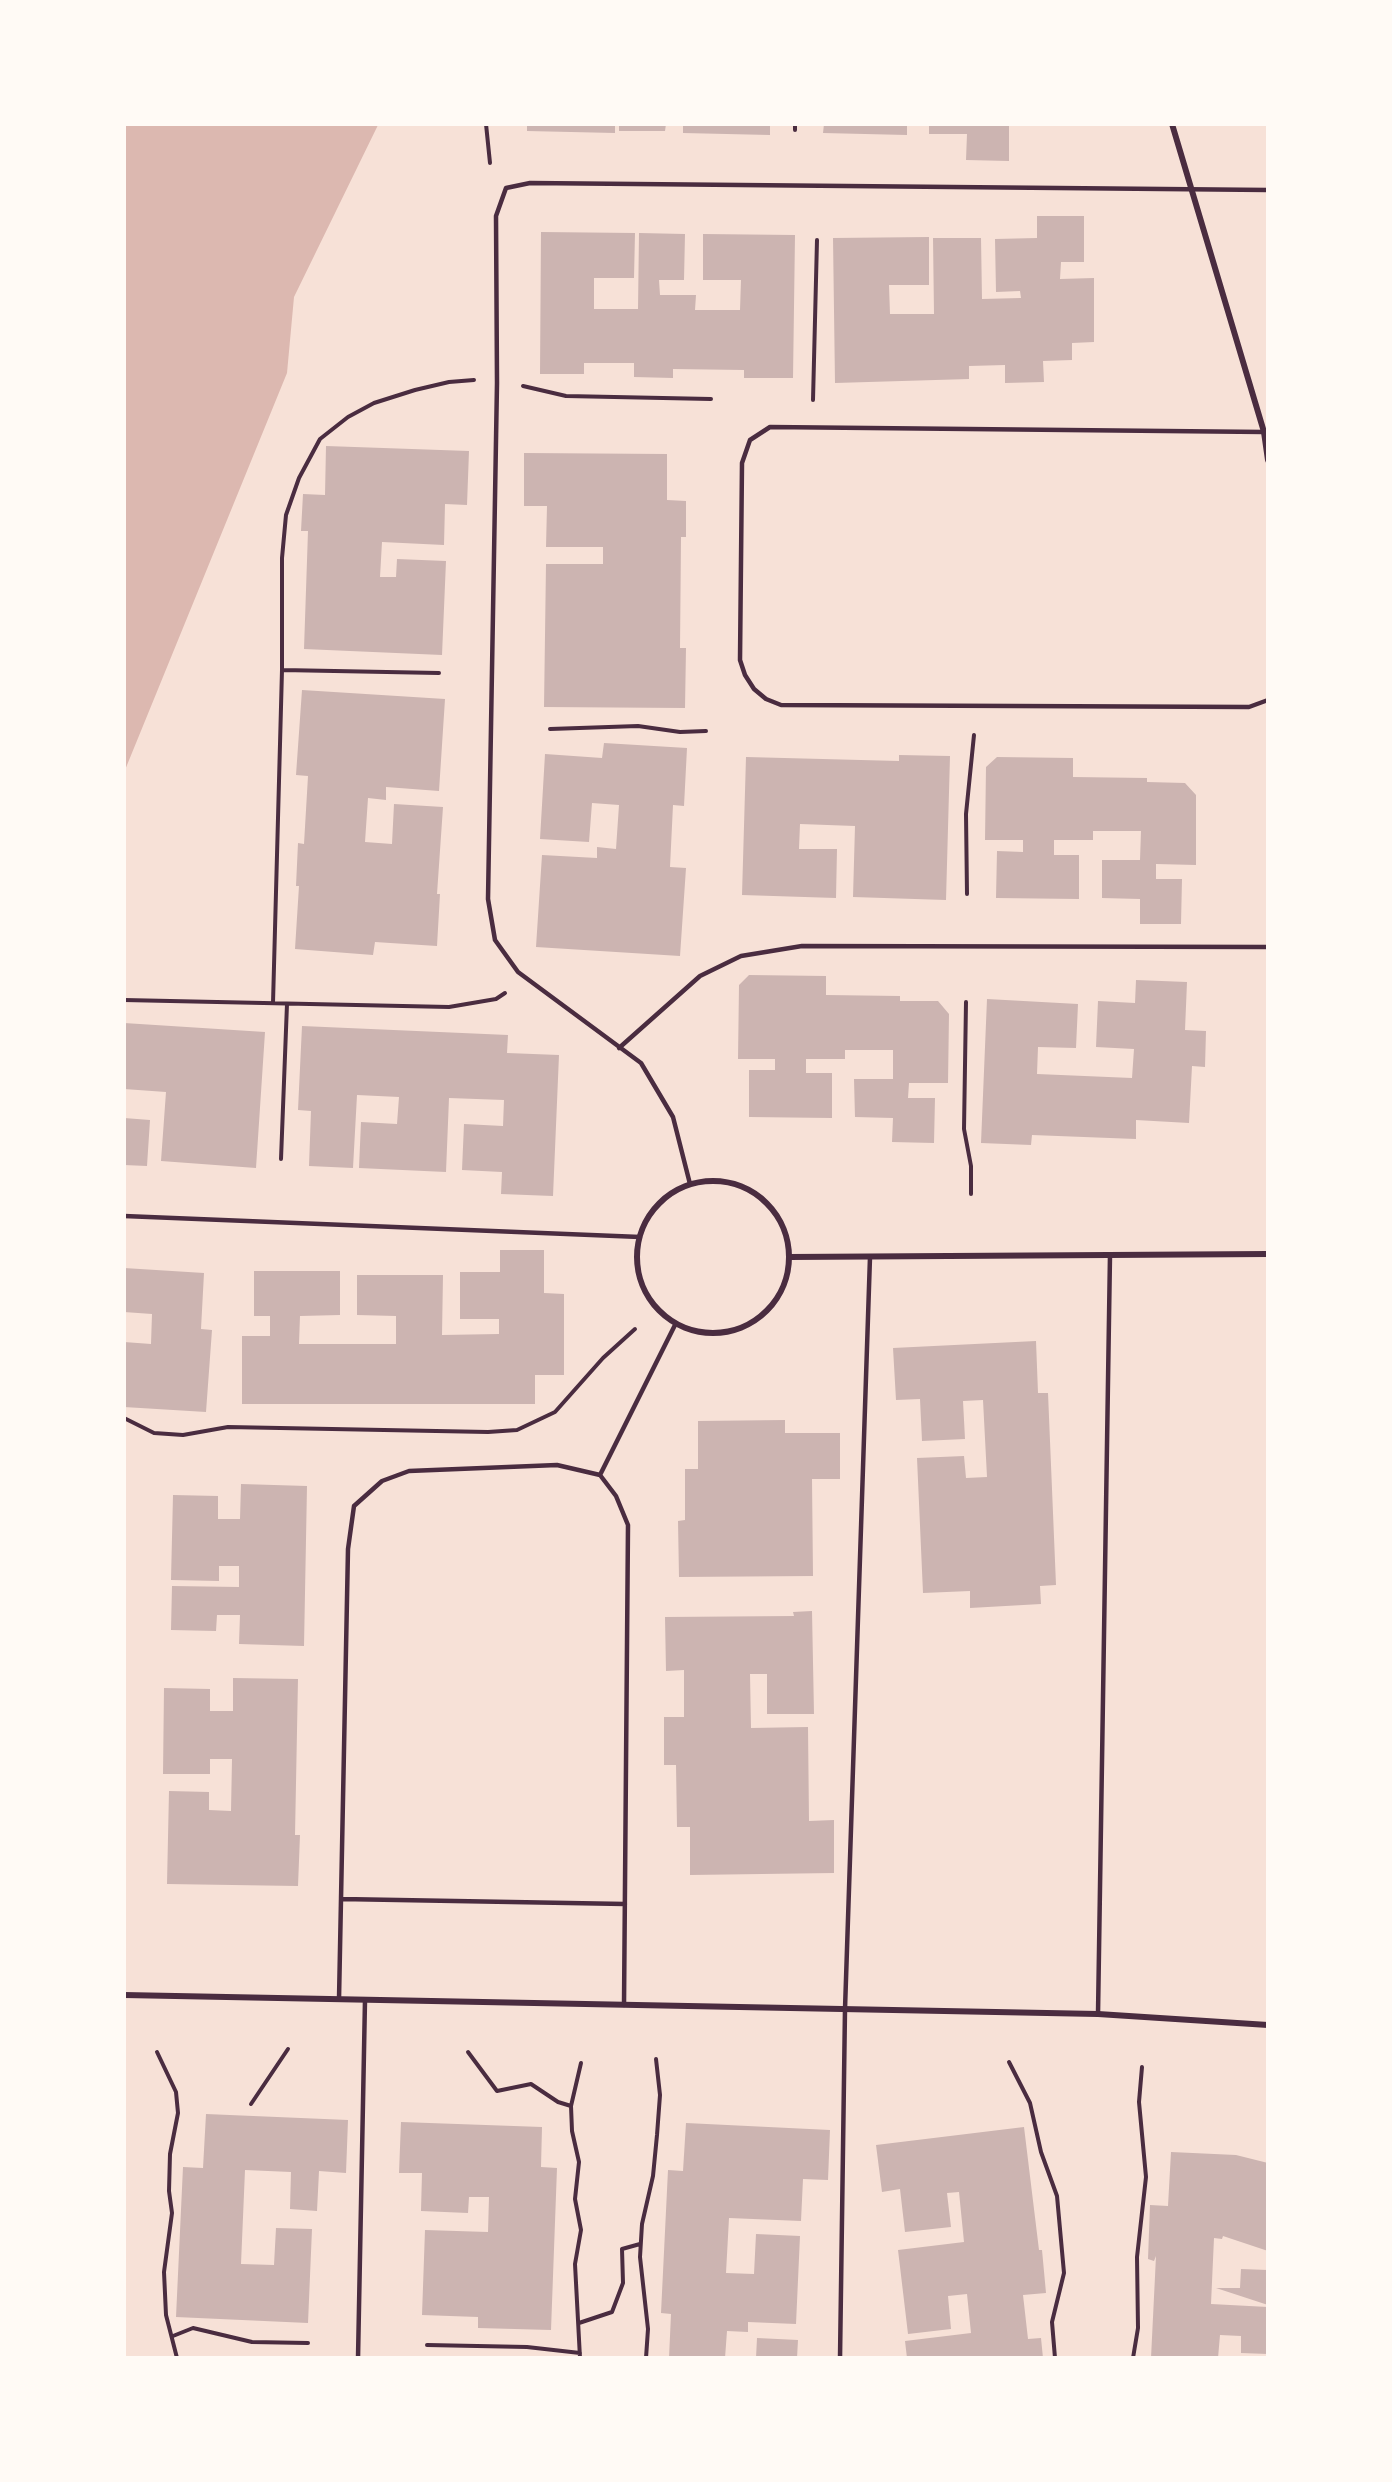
<!DOCTYPE html>
<style>
body{margin:0}
#map{position:relative;width:1392px;height:2482px;overflow:hidden;background:#f7e1d7;font-family:"Sofia Sans Condensed",sans-serif}
canvas{display:block}
.frame{position:absolute;inset:0;border:126px solid #fffaf5;pointer-events:none}
</style>
<div id="map">
<canvas width="1392" height="2482"></canvas>
<div class="frame"></div>
</div>
<script>
const c = document.querySelector('canvas').getContext('2d');
c.lineJoin = 'round';
function paint(path, color) { c.fillStyle = color; c.fill(path, 'evenodd'); }
const shape = rows => new Path2D(rows.map(r => 'M' + r).join(''));
function trace(path, color, width, dash) { c.strokeStyle = color; c.lineWidth = width; c.lineCap = dash ? 'butt' : 'round'; c.setLineDash(dash || []); c.stroke(path); }
const water = shape([
 [125,124,378,125,294,297,287,373,125,770]
]);
const building = shape([
 [527,124,615,124,615,133,527,131],
 [619,124,666,124,665,131,619,131],
 [683,124,770,124,770,135,683,133],
 [824,124,907,124,907,135,823,133],
 [929,124,1009,124,1009,161,966,160,967,134,929,134],
 [1037,216,1084,216,1084,262,1061,262,1060,279,1094,278,1094,342,1072,343,1072,360,1043,361,1044,382,1005,383,1005,365,969,366,969,379,835,383,833,238,929,237,929,285,889,285,890,314,934,314,933,238,981,238,982,299,1021,298,1020,291,996,292,995,239,1037,238],
 [541,232,635,233,634,278,594,278,594,309,638,309,639,233,685,234,684,280,659,280,660,295,696,295,695,310,740,310,741,280,703,280,703,234,795,235,793,378,744,378,744,370,673,369,673,378,634,377,634,363,584,363,584,374,540,374],
 [326,446,469,451,467,505,445,504,444,545,382,542,380,577,396,577,397,559,446,561,442,655,304,649,308,531,301,531,303,494,325,495],
 [524,453,667,454,667,500,686,501,686,537,681,537,680,648,686,648,685,708,544,707,546,564,603,564,603,547,546,547,547,506,524,506],
 [302,690,445,699,439,791,386,787,386,800,368,798,365,842,392,844,394,804,443,807,437,894,440,894,437,946,375,942,373,955,295,949,299,886,296,886,298,843,304,844,308,776,296,775],
 [604,743,687,748,684,806,673,805,670,867,686,868,680,956,536,947,542,855,597,858,597,847,616,849,619,805,592,803,589,842,540,839,545,754,602,758],
 [899,755,950,756,946,900,853,897,855,826,800,824,799,849,837,849,836,898,742,895,746,757,899,761],
 [997,757,1073,758,1073,777,1147,778,1147,782,1185,783,1196,795,1196,865,1156,864,1156,879,1182,879,1181,924,1140,924,1140,899,1102,898,1102,860,1140,860,1141,831,1093,831,1093,840,1054,840,1054,855,1079,855,1079,899,996,898,997,851,1023,852,1023,840,985,840,986,767],
 [749,975,826,976,826,995,900,996,900,1001,938,1001,949,1014,948,1083,909,1083,908,1098,935,1098,934,1143,892,1142,893,1118,855,1117,854,1079,893,1079,893,1050,845,1050,845,1059,806,1059,806,1073,832,1073,832,1118,749,1117,749,1070,775,1070,775,1059,738,1059,739,985],
 [1136,980,1187,982,1185,1030,1206,1031,1205,1067,1192,1066,1189,1123,1136,1120,1136,1139,1032,1135,1031,1145,981,1143,987,999,1078,1004,1076,1048,1038,1047,1037,1074,1132,1078,1134,1049,1096,1047,1098,1001,1135,1003],
 [124,1023,265,1032,256,1168,161,1161,166,1092,124,1089],
 [302,1026,508,1035,507,1053,559,1055,553,1196,501,1194,502,1172,462,1170,464,1124,503,1126,504,1100,449,1098,446,1172,359,1168,361,1122,397,1124,399,1097,357,1095,353,1168,309,1166,311,1111,298,1110],
 [124,1118,150,1120,147,1166,124,1165],
 [500,1250,544,1250,544,1293,564,1294,564,1375,535,1375,535,1404,242,1404,242,1336,270,1336,270,1316,254,1316,254,1271,340,1271,340,1315,300,1316,299,1344,396,1344,396,1316,357,1315,357,1275,443,1275,442,1335,499,1334,499,1319,460,1319,460,1272,500,1272],
 [124,1268,204,1273,201,1329,212,1330,206,1412,124,1407,124,1342,151,1344,152,1314,124,1312],
 [1036,1341,1038,1393,1048,1393,1056,1585,1040,1586,1041,1604,970,1608,970,1591,923,1593,917,1458,964,1456,966,1478,987,1477,983,1400,963,1401,965,1439,922,1441,920,1399,896,1400,893,1348],
 [785,1420,785,1433,840,1433,840,1479,812,1479,813,1576,679,1577,678,1521,685,1520,685,1469,698,1469,698,1421],
 [241,1484,307,1486,304,1646,239,1644,240,1615,217,1615,216,1631,171,1630,172,1586,239,1587,239,1566,219,1566,219,1581,171,1580,173,1495,218,1496,218,1519,240,1519],
 [812,1611,814,1714,767,1714,767,1674,750,1674,751,1728,808,1727,809,1821,834,1820,834,1873,690,1875,690,1827,677,1827,676,1765,664,1765,664,1717,684,1717,684,1670,666,1671,665,1617,794,1616,793,1612],
 [233,1678,298,1679,295,1835,300,1835,298,1886,167,1884,169,1791,209,1792,209,1810,231,1811,232,1759,210,1759,210,1774,163,1774,164,1688,210,1689,210,1711,233,1711],
 [206,2114,348,2120,346,2173,319,2171,317,2211,290,2209,291,2172,245,2170,241,2264,274,2265,276,2228,312,2229,308,2323,176,2317,183,2167,203,2168],
 [401,2122,542,2127,541,2167,557,2168,551,2330,478,2328,478,2317,422,2315,425,2230,488,2232,489,2197,469,2197,468,2213,421,2211,422,2173,399,2173],
 [686,2123,830,2130,828,2180,803,2179,801,2221,729,2218,726,2273,754,2274,756,2234,800,2236,796,2324,748,2322,748,2332,727,2331,725,2358,669,2358,671,2314,661,2313,668,2170,683,2171],
 [1024,2127,1039,2250,1042,2250,1046,2293,1023,2295,1028,2339,1041,2338,1043,2358,907,2358,905,2341,971,2333,967,2294,948,2296,951,2329,908,2334,898,2250,964,2242,959,2192,947,2193,951,2227,905,2232,900,2189,882,2192,876,2145],
 [1171,2152,1236,2155,1268,2163,1268,2251,1223,2236,1222,2239,1214,2238,1211,2304,1268,2307,1268,2354,1241,2353,1241,2336,1220,2335,1218,2358,1151,2358,1156,2256,1154,2261,1148,2259,1150,2205,1168,2206],
 [1241,2269,1268,2270,1268,2305,1216,2288,1240,2288],
 [757,2338,798,2340,797,2358,756,2358]
]);
const path = shape([
 [486,124,490,163],
 [795,130,795,124],
 [523,386,566,396,711,399],
 [813,400,817,240],
 [282,670,439,673],
 [550,729,638,726,680,732,706,731],
 [967,894,966,814,974,735],
 [124,1000,449,1007,496,999,505,993],
 [966,1002,964,1129,971,1166,971,1194],
 [273,1003,282,670,282,558,286,515,299,478,320,439,348,417,374,403,415,390,449,382,474,380],
 [281,1159,287,1004],
 [124,1418,154,1433,183,1435,228,1427,488,1432,517,1430,555,1412,603,1358,635,1329],
 [157,2052,176,2092,178,2113,170,2154,169,2191,172,2213,164,2272,166,2315,177,2358],
 [468,2052,497,2091,531,2084,558,2102,571,2106,581,2063],
 [1009,2062,1030,2103,1041,2152,1057,2196,1064,2273,1052,2322,1055,2358],
 [251,2104,288,2049],
 [571,2106,572,2131,579,2162,575,2199,581,2230,575,2264,580,2358],
 [579,2323,612,2312,623,2283,622,2249,640,2244],
 [173,2336,193,2328,252,2342,308,2343],
 [427,2345,527,2347,580,2353],
 [646,2358,648,2329,640,2257,642,2224,653,2176,657,2135,660,2095,656,2059],
 [1133,2358,1138,2328,1137,2257,1146,2177,1139,2102,1142,2067]
]);
const service = shape([
 [1264,432,770,427,750,440,742,463,740,660,745,675,754,689,766,699,781,705,1249,707,1268,700],
 [619,1048,700,976,741,956,802,946,1268,947],
 [690,1184,673,1117,641,1063,518,972,495,940,488,899,497,383,496,216,506,188,530,183,1268,190],
 [124,1216,640,1237],
 [600,1475,676,1323],
 [341,1899,625,1904],
 [339,1999,348,1549,354,1506,382,1481,409,1471,557,1465,600,1475,616,1496,628,1525,624,2005],
 [1098,2014,1110,1255],
 [358,2358,365,2000],
 [840,2358,845,2009,870,1257]
]);
const minor = shape([
 [1172,124,1264,432,1268,460],
 '637 1257a76 76 0 1 1 152 0a76 76 0 1 1-152 0Z',
 [789,1257,1268,1254],
 [124,1995,1098,2014,1268,2025]
]);
paint(water, '#dcb8b0');
paint(building, '#ccb4b1');
trace(path, '#4a2c40', 4);
trace(service, '#4a2c40', 4.5);
trace(minor, '#4a2c40', 6);
</script>
